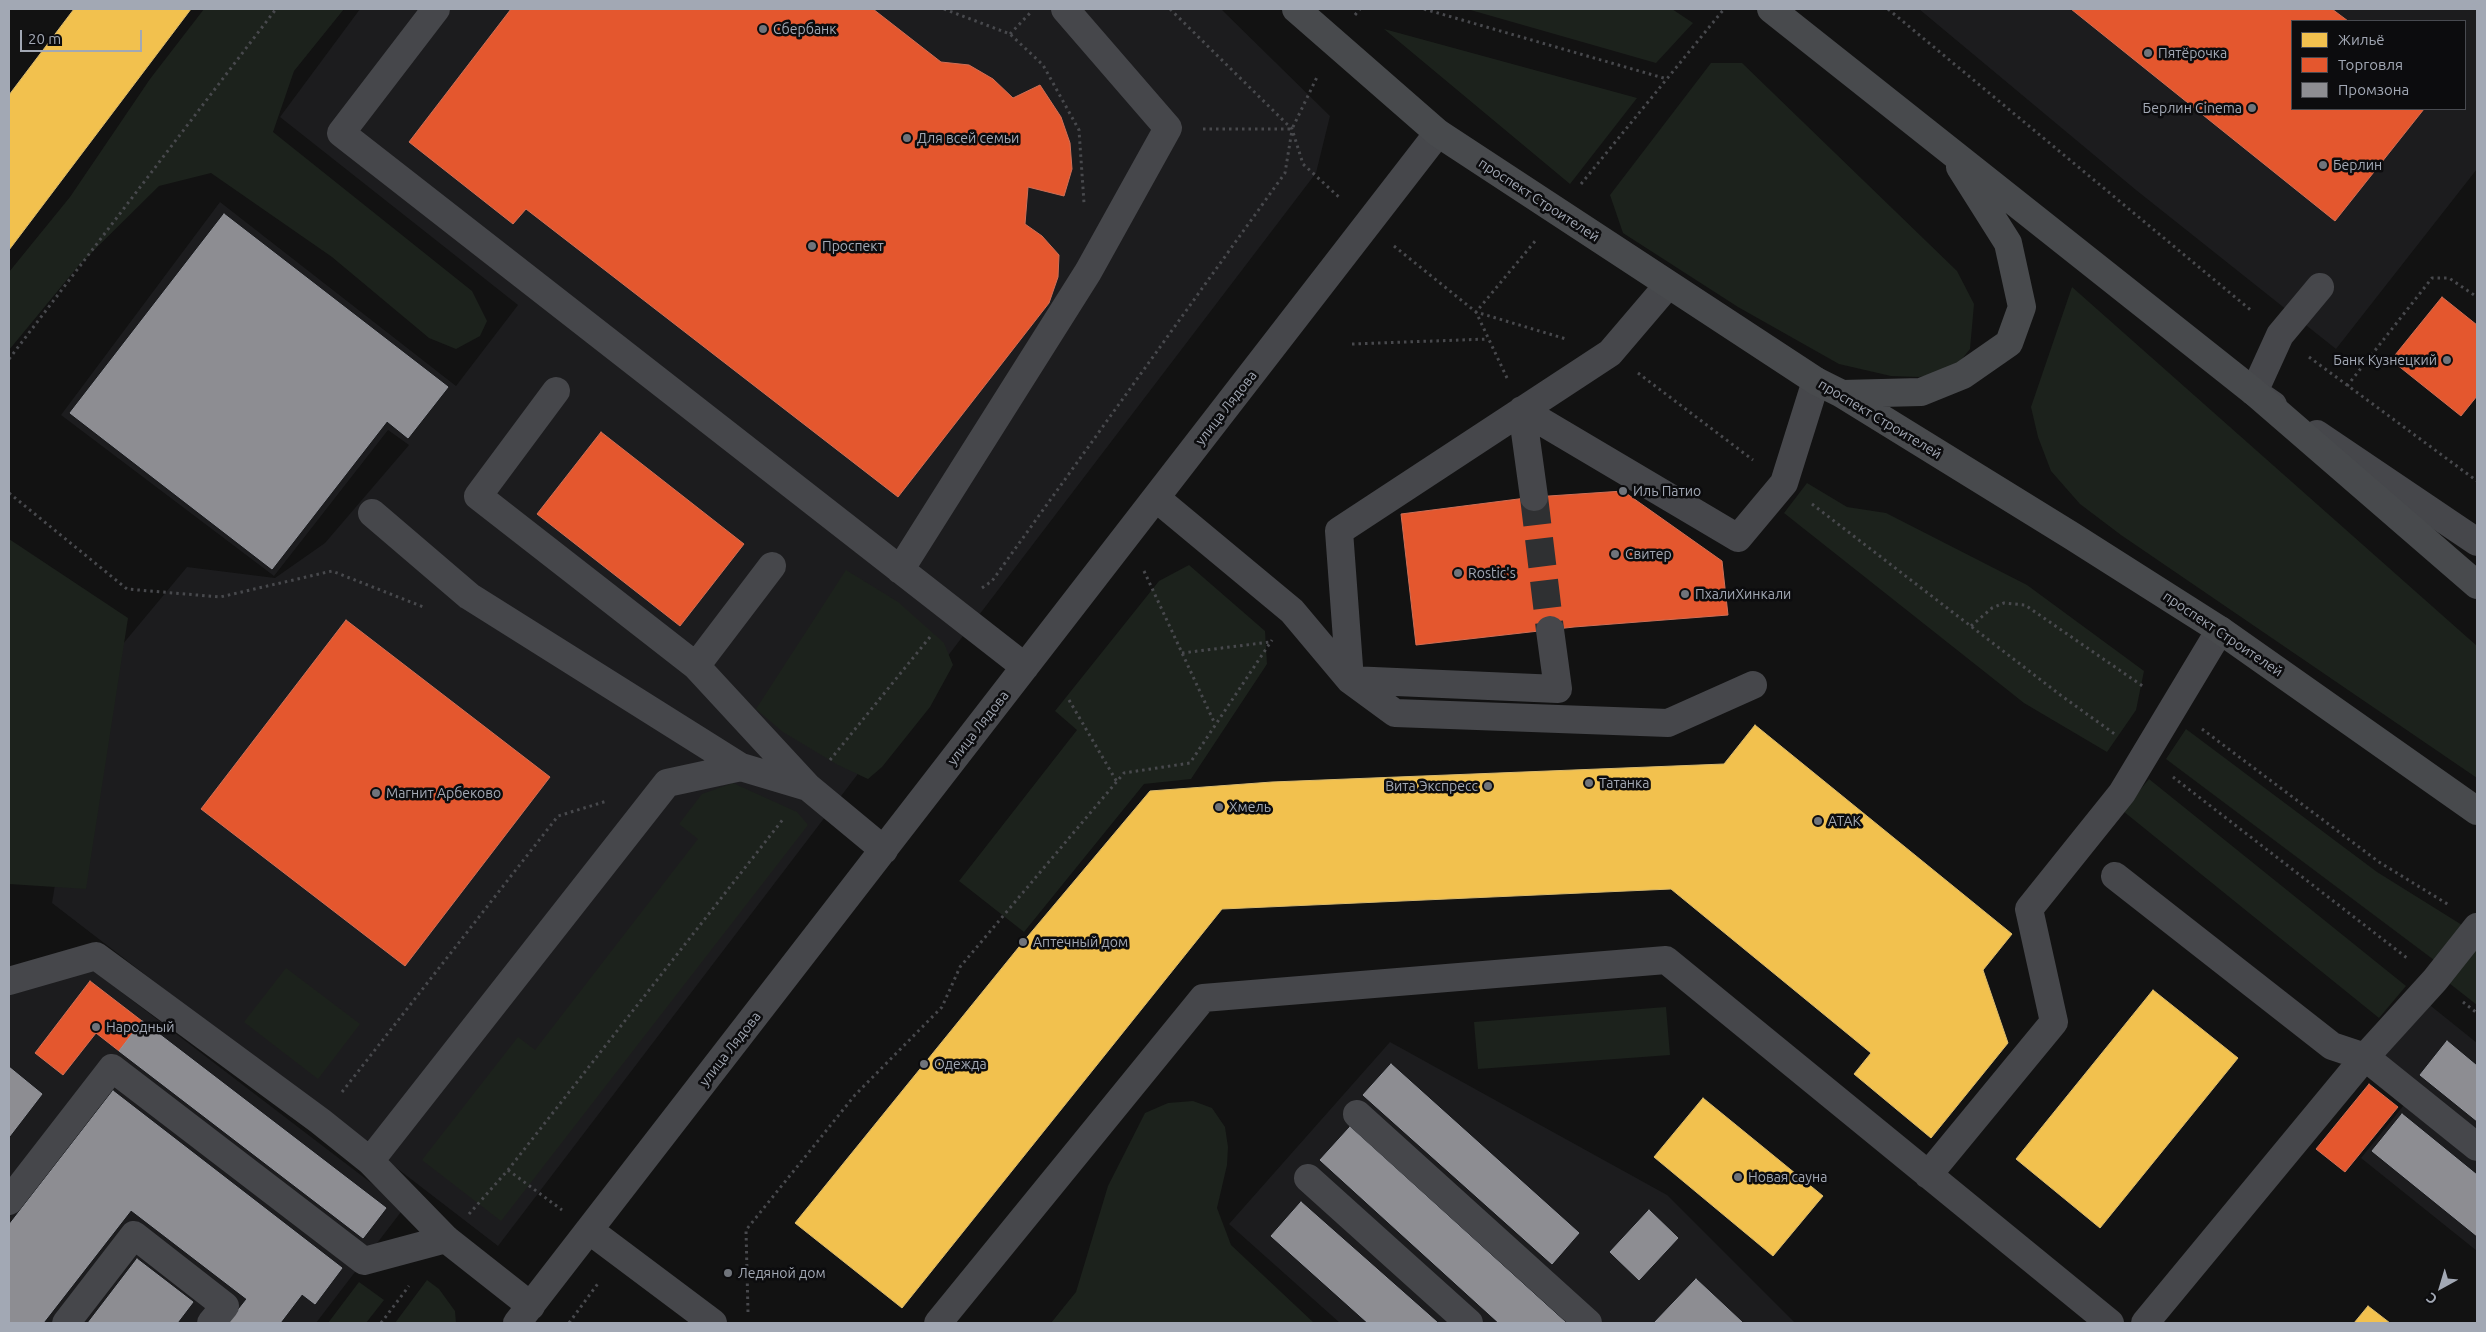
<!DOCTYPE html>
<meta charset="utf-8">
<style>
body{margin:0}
#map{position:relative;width:2486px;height:1332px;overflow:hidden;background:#121212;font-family:Ubuntu,sans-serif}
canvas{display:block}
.frame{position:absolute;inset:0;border:10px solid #a2a8b4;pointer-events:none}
.legend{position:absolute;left:2291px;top:20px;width:175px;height:90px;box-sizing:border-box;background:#0c0c0e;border:1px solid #484a50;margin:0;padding:6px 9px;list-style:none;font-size:15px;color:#a2a8b4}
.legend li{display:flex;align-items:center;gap:10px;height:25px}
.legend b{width:25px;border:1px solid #484a50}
.north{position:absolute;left:2416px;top:1262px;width:50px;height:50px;-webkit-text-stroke:4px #0c0c0e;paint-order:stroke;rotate:219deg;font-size:14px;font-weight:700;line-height:20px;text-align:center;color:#a2a8b4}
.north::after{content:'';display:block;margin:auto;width:18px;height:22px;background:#a2a8b4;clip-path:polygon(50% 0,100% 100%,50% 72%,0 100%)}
.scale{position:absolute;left:20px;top:30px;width:122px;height:22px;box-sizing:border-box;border:2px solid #a2a8b4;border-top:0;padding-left:6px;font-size:15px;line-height:18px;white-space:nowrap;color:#a2a8b4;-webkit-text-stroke:4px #0c0c0e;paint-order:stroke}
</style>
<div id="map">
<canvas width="2486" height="1332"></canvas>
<div class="frame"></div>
<ul class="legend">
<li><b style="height:14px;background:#f2c14e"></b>Жильё</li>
<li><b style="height:14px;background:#e4572e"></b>Торговля</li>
<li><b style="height:14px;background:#8d8d92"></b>Промзона</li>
</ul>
<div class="north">С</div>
<div class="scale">20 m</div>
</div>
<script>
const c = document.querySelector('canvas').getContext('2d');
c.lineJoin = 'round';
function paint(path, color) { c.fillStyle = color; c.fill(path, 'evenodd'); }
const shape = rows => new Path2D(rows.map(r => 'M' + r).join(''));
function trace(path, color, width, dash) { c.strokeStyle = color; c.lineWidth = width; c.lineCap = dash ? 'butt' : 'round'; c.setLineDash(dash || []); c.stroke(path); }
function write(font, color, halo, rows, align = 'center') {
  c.font = font + ' Ubuntu,sans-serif'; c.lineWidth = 5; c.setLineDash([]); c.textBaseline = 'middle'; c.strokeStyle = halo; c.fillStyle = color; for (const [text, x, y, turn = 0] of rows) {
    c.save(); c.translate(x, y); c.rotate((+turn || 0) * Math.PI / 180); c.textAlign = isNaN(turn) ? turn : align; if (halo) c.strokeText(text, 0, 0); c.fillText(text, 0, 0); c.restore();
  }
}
const built = shape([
 [360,9,1221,9,1330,116,1316,173,498,1246,52,903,87,687,187,567,275,578,325,543,409,445,388,430,274,576,61,415,220,202,456,386,518,305,280,117],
 [1919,9,2477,9,2477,169,2336,349,2136,190],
 [2292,21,2465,21,2465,109,2292,109],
 [86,965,404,1208,316,1323,9,1323,9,991],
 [2426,1002,2477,1043,2477,1251,2361,1158,2408,1100,2371,1070],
 [1390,1042,1667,1195,1795,1323,1340,1323,1229,1224]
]);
const green = shape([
 [204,9,344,9,294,71,273,132,472,291,487,321,480,336,456,349,429,338,332,257,211,173,159,186,79,265,9,350,9,272,70,197,150,79],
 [1467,9,1672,9,1693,23,1656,63],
 [1384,29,1637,98,1570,184],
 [1711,63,1742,63,1957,271,1974,304,1970,349,1953,370,1919,377,1891,376,1839,364,1738,307,1623,233,1610,195],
 [2072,287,2477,646,2477,778,2121,535,2080,504,2051,471,2038,437,2031,407],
 [1807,483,1847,507,1886,513,2027,585,2144,671,2136,710,2107,752,2024,703,1784,513],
 [9,539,128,618,86,889,9,884],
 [1189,565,1265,631,1267,664,1191,779,1144,784,1024,932,959,881,1077,730,1055,711,1159,581],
 [846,570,898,602,944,643,953,665,930,707,882,767,868,779,838,765,783,732,756,709],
 [2186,729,2377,872,2462,925,2434,960,2166,759],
 [2149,779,2406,986,2379,1018,2123,811],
 [733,783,797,812,808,825,501,1221,422,1160,518,1037,535,1050,698,839,679,824,702,794],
 [2477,947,2477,1005,2449,983],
 [286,968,360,1024,318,1079,244,1022],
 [1666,1007,1670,1055,1478,1069,1474,1022],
 [1193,1101,1212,1108,1225,1127,1228,1147,1227,1165,1217,1208,1231,1245,1314,1323,1051,1323,1076,1292,1108,1186,1145,1113,1168,1103],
 [427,1280,439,1289,455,1311,456,1323,395,1323],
 [359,1282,384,1300,366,1323,328,1323]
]);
const homes = shape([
 [74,9,191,9,9,250,9,95,74,9],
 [1755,725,2012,934,1983,970,2008,1043,1931,1138,1854,1074,1871,1053,1671,889,1222,909,902,1308,795,1223,1023,942,1150,791,1272,782,1724,764,1755,725],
 [2153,990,2238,1058,2100,1228,2016,1159,2153,990],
 [1703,1098,1823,1196,1773,1256,1654,1157,1703,1098],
 [2368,1306,2390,1323,2354,1323,2368,1306]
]);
const shops = shape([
 [511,9,873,9,941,62,969,65,993,79,1013,98,1040,85,1061,117,1070,143,1072,169,1064,196,1028,187,1025,224,1042,236,1059,255,1058,277,1049,303,898,497,526,209,513,224,409,142,511,9],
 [2071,9,2332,9,2348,21,2292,21,2292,109,2424,109,2335,221,2071,9],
 [2442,297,2477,325,2477,396,2461,416,2391,360,2442,297],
 [601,432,744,544,680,626,537,514,601,432],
 [1623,491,1722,561,1728,615,1574,627,1416,645,1401,514,1534,497,1623,491],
 [346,620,550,777,405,966,201,809,346,620],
 [90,981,142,1021,119,1051,96,1033,63,1075,35,1053,90,981],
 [2369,1084,2398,1107,2345,1172,2316,1149,2369,1084]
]);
const industry = shape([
 [224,214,448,387,408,438,387,421,272,569,70,413,224,214],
 [142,1021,386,1208,363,1238,119,1051,142,1021],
 [2447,1041,2477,1066,2477,1121,2420,1075,2447,1041],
 [1391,1064,1579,1233,1552,1264,1363,1095,1391,1064],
 [9,1067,42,1094,9,1137,9,1067],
 [113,1091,342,1268,315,1304,302,1294,280,1323,228,1323,247,1299,131,1210,43,1323,9,1323,9,1225,113,1091],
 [2402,1114,2477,1175,2477,1236,2372,1151,2402,1114],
 [1350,1127,1566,1323,1499,1323,1320,1160,1350,1127],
 [1301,1202,1438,1323,1368,1323,1271,1236,1301,1202],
 [1649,1210,1678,1238,1639,1280,1610,1252,1649,1210],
 [137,1259,193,1302,177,1323,88,1323,137,1259],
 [1696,1279,1743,1323,1654,1323,1696,1279]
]);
const minorTunnel = shape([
 [1534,497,1550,630]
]);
const path = shape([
 [944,9,1010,34,1043,65,1079,130,1084,203],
 [1170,9,1292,129,1303,164,1341,199],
 [1424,9,1667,79],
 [1888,9,2253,312],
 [1355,15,1360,9],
 [1010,34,1031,12],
 [1203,129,1292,129,1318,75],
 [1581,184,1724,9],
 [1394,246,1476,312,1566,339],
 [1352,344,1488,339],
 [2309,357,2477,481],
 [9,359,276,9],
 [1638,373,1753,460],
 [1507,378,1476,312,1536,240],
 [2347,386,2432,278,2449,278,2477,297],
 [9,493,127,589,220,597,332,571,426,608],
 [1812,504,2059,694,2116,735],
 [1144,571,1215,724],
 [982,588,992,581,1285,173,1292,130],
 [1971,626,1992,608,2004,603,2025,605,2144,687],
 [1182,653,1270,642],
 [1069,700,1117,782],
 [2202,729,2379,862,2449,905],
 [830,760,930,637],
 [2173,777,2407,958],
 [2463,1002,2477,1013],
 [342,1092,558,816,607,801],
 [508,1170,562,1210],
 [469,1214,508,1170,784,818],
 [748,1312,746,1230,855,1095,942,1007,960,967,1124,773,1190,763,1272,640],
 [381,1323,409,1286],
 [569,1323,599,1282]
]);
const minor = shape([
 [436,9,341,133,1025,667],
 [556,391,478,496,696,666,807,786],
 [2273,405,2254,392,2280,335,2320,287],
 [1522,410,1738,538,1784,483,1816,381],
 [1522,410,1534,497],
 [2317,434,2477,542],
 [1156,498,1292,611,1350,680,1395,713,1668,723,1753,685],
 [372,513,469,596,741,767],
 [900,570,1088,272,1168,128,1065,9],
 [1550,630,1558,689,1350,680,1339,531,1610,353,1668,285],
 [696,666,772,566],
 [2115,876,2332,1046,2365,1057,2477,1147],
 [9,981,96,956,320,1121,370,1161],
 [1357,1114,1588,1323],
 [1928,1175,2054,1022,2029,909,2122,793,2220,630],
 [1308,1178,1469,1323],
 [9,1201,112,1068,364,1261,446,1239],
 [589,1230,713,1323],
 [531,1306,446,1239,370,1161,667,783,741,767,808,787,884,850],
 [66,1323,134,1235,225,1306,211,1323],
 [517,1323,1438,133],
 [938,1323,1203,998,1666,960,2110,1323],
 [2145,1323,2365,1057,2435,980,2477,927]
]);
const major = shape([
 [1296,9,1438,133,1816,381,1842,394,2072,536,2220,630,2477,811],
 [1771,9,2254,392,2477,585],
 [1842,394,1921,392,1963,375,2009,343,2022,307,2008,243,1960,167]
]);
const markers = [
 [763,29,5,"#70747b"],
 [2148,53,5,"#70747b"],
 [2252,108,5,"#70747b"],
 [907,138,5,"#70747b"],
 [2323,165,5,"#70747b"],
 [812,246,5,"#70747b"],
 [2447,360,5,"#70747b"],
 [1623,491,5,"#70747b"],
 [1615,554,5,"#70747b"],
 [1458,573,5,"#70747b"],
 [1685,594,5,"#70747b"],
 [1589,783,5,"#70747b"],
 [1488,786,5,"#70747b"],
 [376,793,5,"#70747b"],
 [1219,807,5,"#70747b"],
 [1818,821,5,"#70747b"],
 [1023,942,5,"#70747b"],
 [96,1027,5,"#70747b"],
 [924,1064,5,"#70747b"],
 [1738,1177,5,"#70747b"],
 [728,1273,5,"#70747b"]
];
const poiNames = [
 ["Сбербанк",773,29],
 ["Пятёрочка",2158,53],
 ["Берлин Cinema",2242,108,"right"],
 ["Для всей семьи",917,138],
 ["Берлин",2333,165],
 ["Проспект",822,246],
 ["Банк Кузнецкий",2437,360,"right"],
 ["Иль Патио",1633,491],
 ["Свитер",1625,554],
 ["Rostic's",1468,573],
 ["ПхалиХинкали",1695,594],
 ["Татанка",1599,783],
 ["Вита Экспресс",1478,786,"right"],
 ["Магнит Арбеково",386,793],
 ["Хмель",1229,807],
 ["АТАК",1828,821],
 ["Аптечный дом",1033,942],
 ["Народный",106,1027],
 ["Одежда",934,1064],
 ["Новая сауна",1748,1177],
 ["Ледяной дом",738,1273]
];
const streetNames = [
 ["проспект Строителей",1539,200,33],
 ["улица Лядова",1226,408,-52],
 ["проспект Строителей",1880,419,31],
 ["проспект Строителей",2223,634,34],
 ["улица Лядова",978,728,-52],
 ["улица Лядова",730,1049,-52]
];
paint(built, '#1c1c1e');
paint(green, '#1c221c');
paint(homes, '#f2c14e');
trace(homes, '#daba6d', 1);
paint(shops, '#e4572e');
trace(shops, '#d06f56', 1);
paint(industry, '#8d8d92');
trace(industry, '#93959c', 1);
trace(minorTunnel, '#2f3032', 28, [28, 14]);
trace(path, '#48494d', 3, [2.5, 4]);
trace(minor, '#46474b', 28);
trace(major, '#484a4d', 28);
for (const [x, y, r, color] of markers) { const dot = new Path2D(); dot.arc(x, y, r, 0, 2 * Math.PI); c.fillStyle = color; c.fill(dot); trace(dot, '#0c0c0e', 2); }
write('14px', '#a2a8b4', '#0c0c0e', poiNames, 'left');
write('14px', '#a2a8b4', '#0c0c0e', streetNames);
</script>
